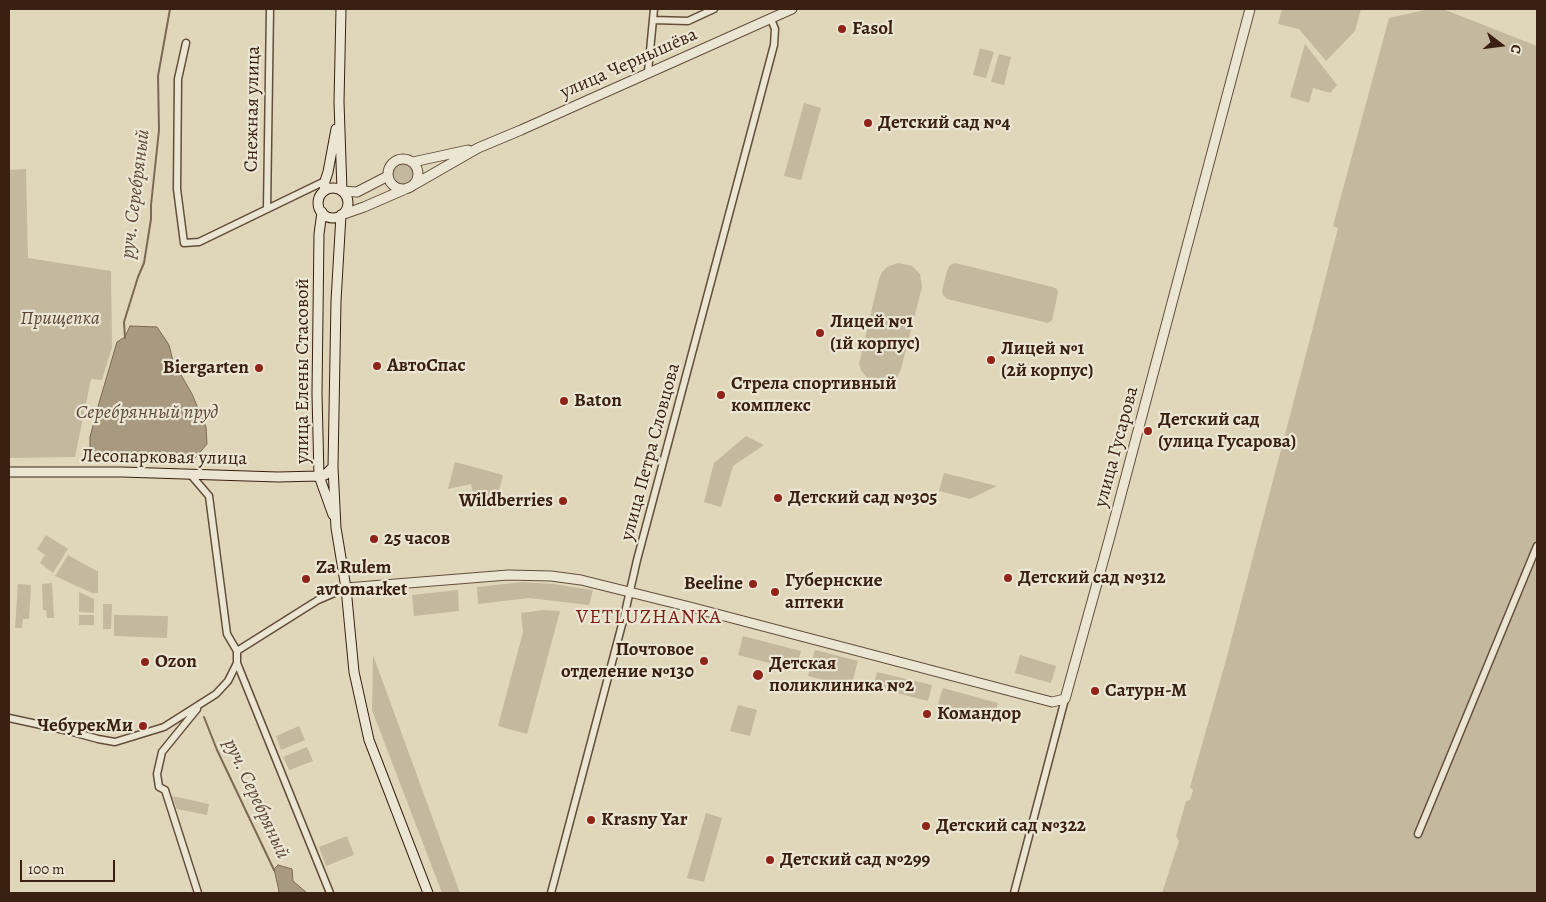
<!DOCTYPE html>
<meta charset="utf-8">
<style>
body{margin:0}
#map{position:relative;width:1546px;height:902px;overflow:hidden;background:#e0d7bb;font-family:Alegreya,serif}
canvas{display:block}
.frame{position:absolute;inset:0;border:10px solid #3a2010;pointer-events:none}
.north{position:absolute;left:1476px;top:20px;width:50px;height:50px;-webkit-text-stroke:4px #ebe5d3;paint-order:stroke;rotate:105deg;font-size:14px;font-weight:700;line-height:20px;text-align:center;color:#3a2010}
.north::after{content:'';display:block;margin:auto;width:18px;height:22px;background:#3a2010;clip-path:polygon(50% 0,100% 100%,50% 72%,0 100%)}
.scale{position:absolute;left:20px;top:860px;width:95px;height:22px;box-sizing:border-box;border:2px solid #3a2010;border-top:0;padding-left:6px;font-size:15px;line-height:18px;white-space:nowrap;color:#3a2010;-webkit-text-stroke:4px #ebe5d3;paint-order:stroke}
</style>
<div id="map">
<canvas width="1546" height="902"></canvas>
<div class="frame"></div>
<div class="north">С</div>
<div class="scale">100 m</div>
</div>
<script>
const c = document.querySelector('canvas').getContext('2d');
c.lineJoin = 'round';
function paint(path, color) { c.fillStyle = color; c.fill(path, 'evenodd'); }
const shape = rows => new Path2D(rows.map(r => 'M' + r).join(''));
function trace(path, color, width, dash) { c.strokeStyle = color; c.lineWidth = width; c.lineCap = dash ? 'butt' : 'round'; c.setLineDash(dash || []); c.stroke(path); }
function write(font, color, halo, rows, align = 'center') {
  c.font = font + ' Alegreya,serif'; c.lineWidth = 4.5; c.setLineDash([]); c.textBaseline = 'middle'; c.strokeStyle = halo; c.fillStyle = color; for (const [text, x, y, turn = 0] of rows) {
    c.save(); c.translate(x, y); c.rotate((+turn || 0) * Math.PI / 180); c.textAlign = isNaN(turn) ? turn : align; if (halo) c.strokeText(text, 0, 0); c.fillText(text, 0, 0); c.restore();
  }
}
const green = shape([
 [1282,9,1361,9,1355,31,1326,61,1299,29,1278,24],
 [1429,9,1443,9,1537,46,1537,893,1162,893,1179,841,1176,836,1186,801,1190,800,1193,790,1190,787,1226,660,1311,335,1338,228,1333,226,1389,18],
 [1305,44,1337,85,1330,93,1313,88,1309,103,1290,97],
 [980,48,994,52,986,78,973,75],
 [999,54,1011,57,1004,85,991,82],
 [804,103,821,108,801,180,784,176],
 '393 174a11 11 0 1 1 22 0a11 11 0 1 1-22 0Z',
 [26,169,28,258,111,271,112,347,102,380,91,379,75,457,9,458,9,170],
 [898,263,912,266,920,274,922,287,901,369,898,376,893,380,881,384,874,383,868,379,861,370,859,364,879,279,882,272,887,267],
 [955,263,1053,287,1057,289,1058,293,1052,320,1048,323,1044,322,947,299,943,295,942,290,947,271,950,265],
 [746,436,764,445,733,466,721,507,704,502,714,463],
 [455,462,503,475,496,503,474,497,471,484,448,489],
 [944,473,997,486,970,499,939,491],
 [46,535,68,549,53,573,40,563,45,555,37,549],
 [68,555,95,570,98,571,98,593,92,593,55,576],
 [523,582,553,584,593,590,589,605,529,598,478,604,477,587],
 [52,583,54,618,47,618,46,610,43,610,42,584],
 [18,584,31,585,29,619,23,619,22,628,15,628],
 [458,590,459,611,414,616,412,595],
 [79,592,94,599,94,613,79,612],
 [103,604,112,604,111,629,103,629],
 [543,610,560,611,527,734,498,726,523,632,521,613],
 [79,615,94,615,94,625,79,625],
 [114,615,168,616,167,638,114,636],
 [743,636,801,651,796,670,738,655],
 [815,650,858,661,851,687,808,676],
 [373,655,460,893,442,893,372,710],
 [1020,655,1056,666,1051,683,1015,673],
 [877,672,932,685,928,701,873,687],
 [943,688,998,703,993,718,938,704],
 [738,705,757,710,750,736,730,731],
 [299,726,305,740,281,750,276,736],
 [307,747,313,761,289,770,283,757],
 [172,796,209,804,207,815,177,809],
 [706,813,722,818,704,882,687,878],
 [347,836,354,855,326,866,319,847]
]);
const water = shape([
 [130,326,157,327,169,345,173,361,192,394,206,427,207,444,195,458,172,463,92,460,90,450,90,437,99,403,117,342,125,337,130,326],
 [278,865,292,869,293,881,307,893,278,893,279,891,274,869,278,865]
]);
const stream = shape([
 [125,338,124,322,138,277,144,263,151,219,151,205,159,130,158,76,170,9],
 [204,717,217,750,274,870]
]);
const minor = shape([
 [653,20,688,21,714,9],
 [186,43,178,79,177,189,184,243,199,242,325,181],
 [648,72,654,9],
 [267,209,270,9],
 [191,475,209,496,227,634,237,651],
 [237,663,330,893],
 [197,709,162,752,157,774,159,787,165,790,198,893],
 [9,718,69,731,98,739,115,742,164,727,216,694,228,681,237,663,237,651,318,600,346,588],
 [1418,834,1537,546],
 [551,893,624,617,637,560,774,45,775,29,771,19],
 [1014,893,1065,699]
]);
const tertiary = shape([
 '388 174a15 15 0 1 1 30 0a15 15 0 1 1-30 0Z',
 [413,162,468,150],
 [342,191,357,192,388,176],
 [341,215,364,207,410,187,478,148,521,130,792,9],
 [346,588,508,575,551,576,581,580,690,607,1052,702,1065,699,1109,540,1250,9]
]);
const secondary = shape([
 [341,9,339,102,342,191],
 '318 203a15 15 0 1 1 30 0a15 15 0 1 1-30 0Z',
 [324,191,325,181,328,172,336,129],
 [322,212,319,234,317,394,319,476,333,515],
 [341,215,336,301,333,467,336,528,346,588,354,672,369,740,428,893],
 [9,472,122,472,278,477,319,476,325,475,333,467]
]);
const markers = [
 [842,29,5,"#8f2418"],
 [868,123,5,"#8f2418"],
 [820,333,5,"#8f2418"],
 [991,360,5,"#8f2418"],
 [377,366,5,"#8f2418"],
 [259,368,5,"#8f2418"],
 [721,395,5,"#8f2418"],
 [564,401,5,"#8f2418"],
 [1148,431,5,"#8f2418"],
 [778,498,5,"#8f2418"],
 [563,501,5,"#8f2418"],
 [374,539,5,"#8f2418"],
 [1008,578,5,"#8f2418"],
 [306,579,5,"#8f2418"],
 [753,584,5,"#8f2418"],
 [775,592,5,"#8f2418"],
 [704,661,5,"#8f2418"],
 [145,662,5,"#8f2418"],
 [758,675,6,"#8f2418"],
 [1095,691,5,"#8f2418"],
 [927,714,5,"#8f2418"],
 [143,726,5,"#8f2418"],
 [591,820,5,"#8f2418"],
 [926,826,5,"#8f2418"],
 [770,860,5,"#8f2418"]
];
const poiNames = [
 ["Fasol",852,29],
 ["Детский сад №4",878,123],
 ["Лицей №1",830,322],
 ["(1й корпус)",830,344],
 ["Лицей №1",1001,349],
 ["(2й корпус)",1001,371],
 ["АвтоСпас",387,366],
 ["Biergarten",249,368,"right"],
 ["Стрела спортивный",731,384],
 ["комплекс",731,406],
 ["Baton",574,401],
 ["Детский сад",1158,420],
 ["(улица Гусарова)",1158,442],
 ["Детский сад №305",788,498],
 ["Wildberries",553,501,"right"],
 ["25 часов",384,539],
 ["Za Rulem",316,568],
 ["avtomarket",316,590],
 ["Детский сад №312",1018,578],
 ["Губернские",785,581],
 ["аптеки",785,603],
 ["Beeline",743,584,"right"],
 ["Почтовое",694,650,"right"],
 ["отделение №130",694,672,"right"],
 ["Ozon",155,662],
 ["Детская",769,664],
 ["поликлиника №2",769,686],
 ["Сатурн-М",1105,691],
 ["Командор",937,714],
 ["ЧебурекМи",133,726,"right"],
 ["Krasny Yar",601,820],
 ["Детский сад №322",936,826],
 ["Детский сад №299",780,860]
];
const streetNames = [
 ["улица Чернышёва",629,64,-24],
 ["Снежная улица",253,109,-89],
 ["улица Елены Стасовой",303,371,-90],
 ["улица Гусарова",1117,447,-75],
 ["улица Петра Словцова",651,452,-75],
 ["Лесопарковая улица",164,458,1]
];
const parkNames = [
 ["Прищепка",60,319]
];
const waterNames = [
 ["руч. Серебряный",136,194,-83],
 ["Серебрянный пруд",147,413],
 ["руч. Серебряный",256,799,65]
];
const neighbourhoodNames = [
 ["VETLUZHANKA",649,618]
];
paint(green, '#c4b89e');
paint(water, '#a89981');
trace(water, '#7c6954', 1);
trace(stream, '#7c6954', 2);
trace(minor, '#644e3b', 9);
trace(tertiary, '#644e3b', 11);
trace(secondary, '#3a2010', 11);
trace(minor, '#ebe5d3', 6);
trace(tertiary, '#ebe5d3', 9);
trace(secondary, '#ebe5d3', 9);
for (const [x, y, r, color] of markers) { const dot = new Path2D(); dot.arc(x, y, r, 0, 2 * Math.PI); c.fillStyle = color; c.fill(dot); trace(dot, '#ebe5d3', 2); }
write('bold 19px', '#3a2010', '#ebe5d3', poiNames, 'left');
write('19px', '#3a2010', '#ebe5d3', streetNames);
write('italic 19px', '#5c4634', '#ebe5d3', parkNames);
write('italic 20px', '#604a38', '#ebe5d3', waterNames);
c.letterSpacing = '1px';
write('20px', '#7a1f14', '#ebe5d3', neighbourhoodNames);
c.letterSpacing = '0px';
</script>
